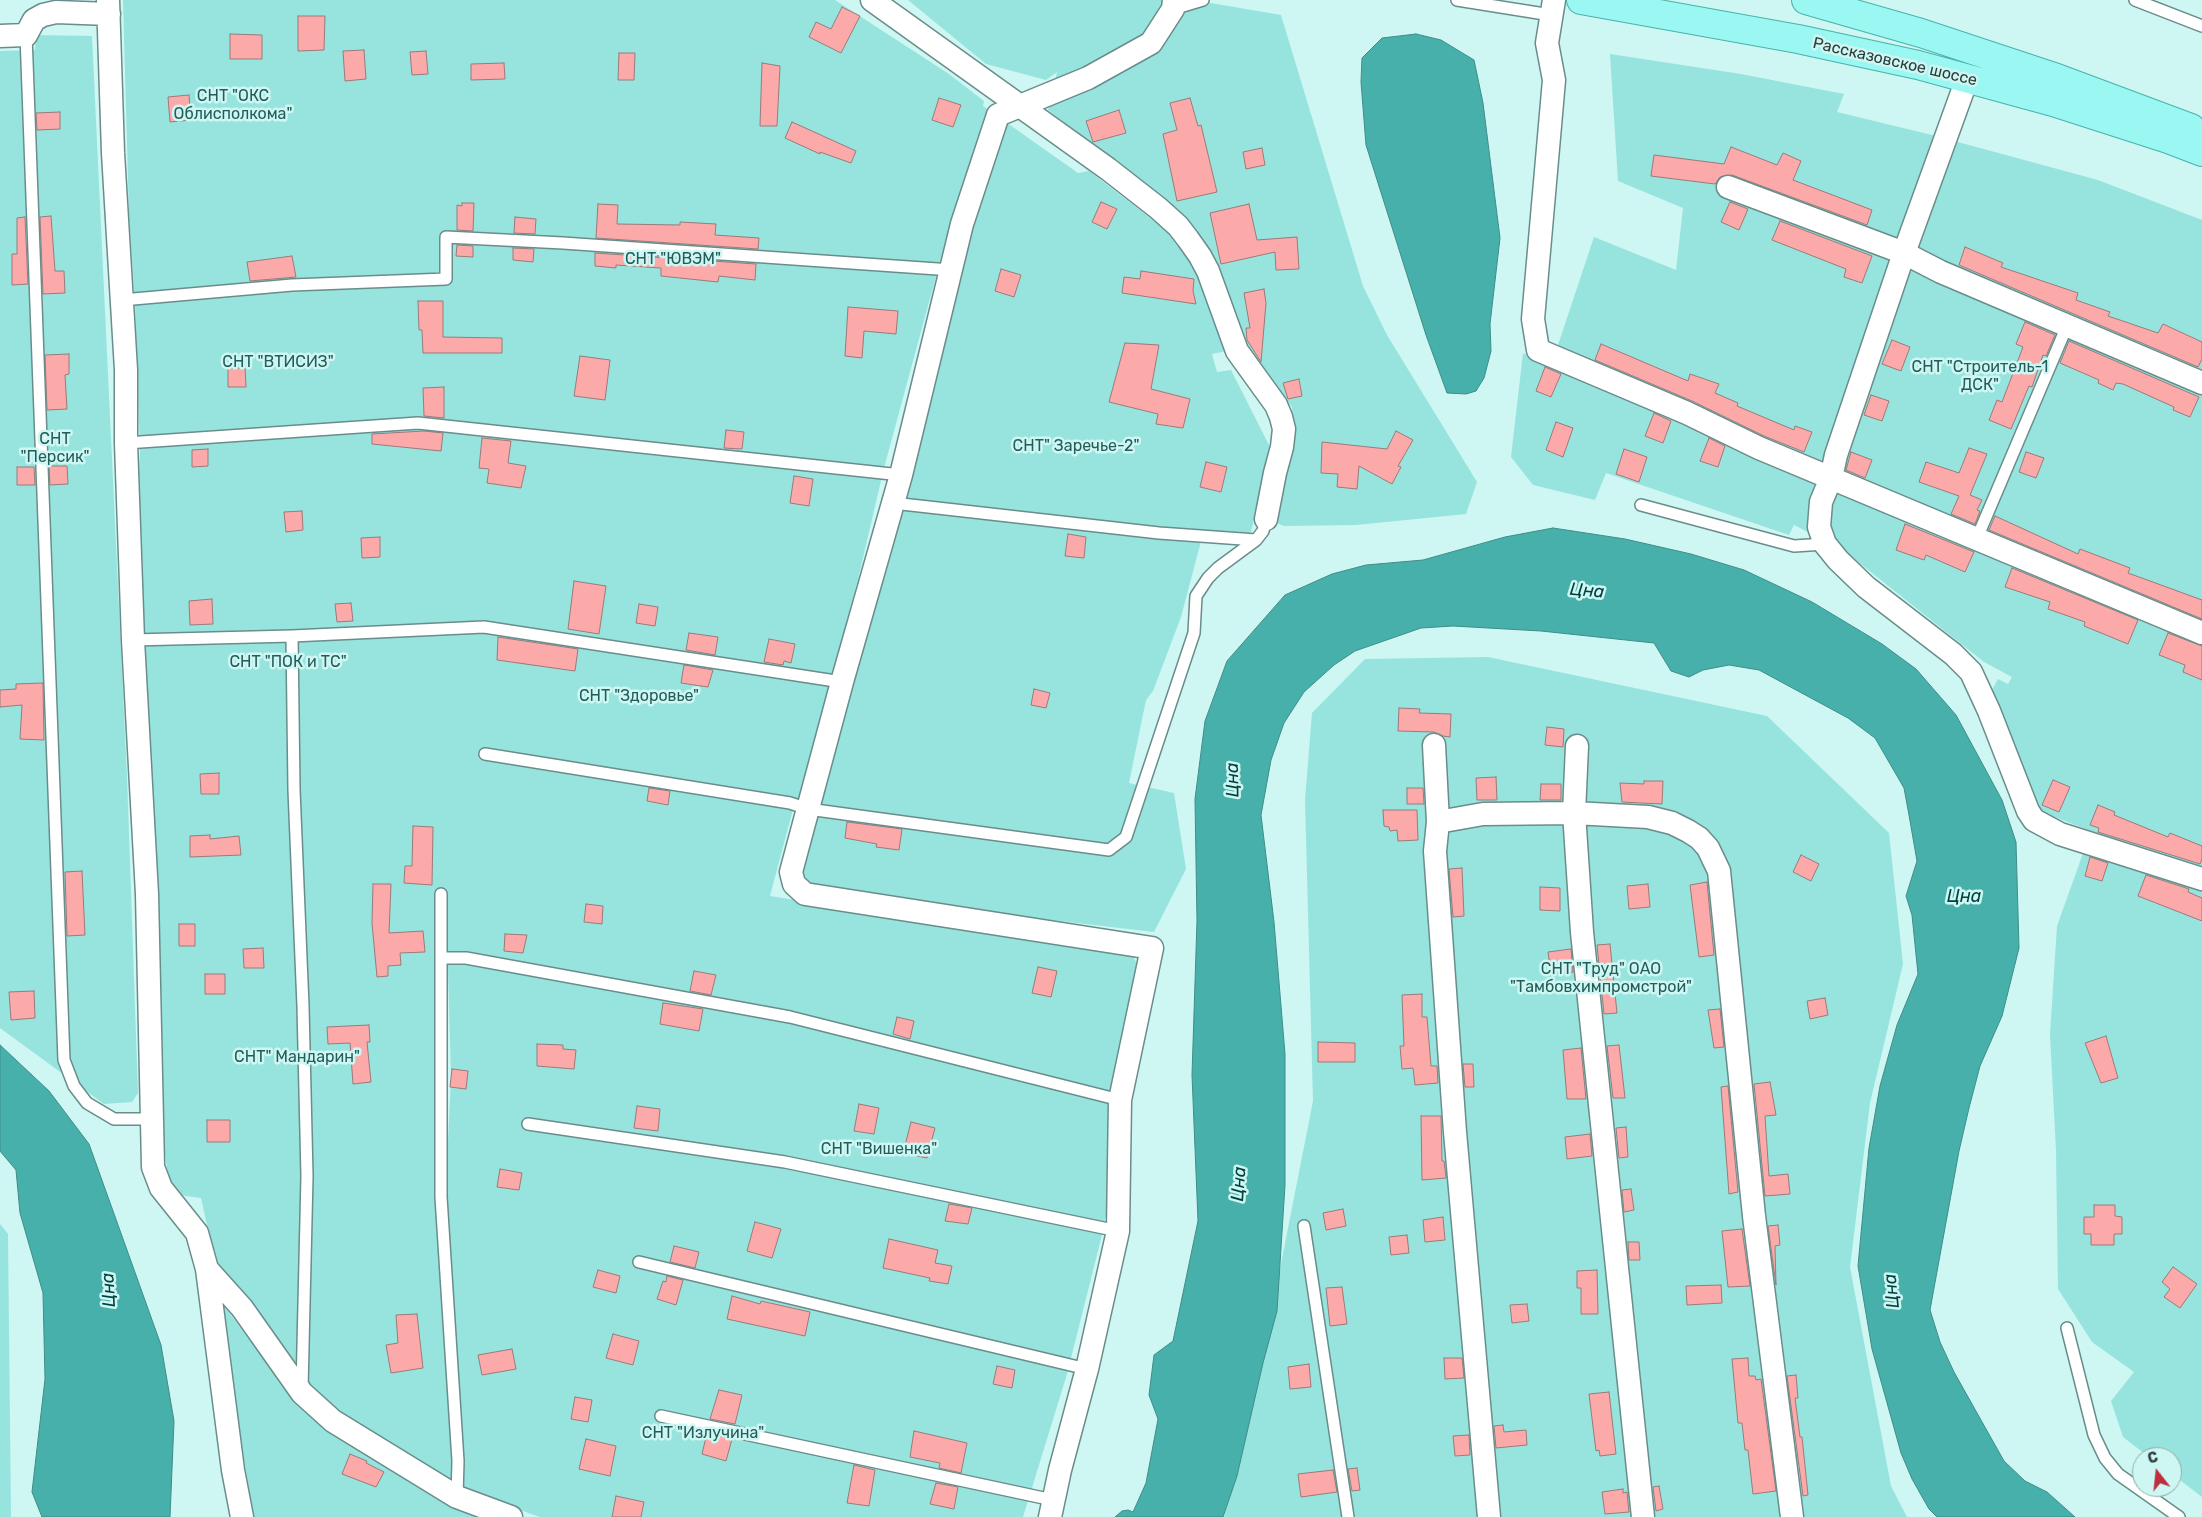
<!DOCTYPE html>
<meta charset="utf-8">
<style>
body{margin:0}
#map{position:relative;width:2202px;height:1517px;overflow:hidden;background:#cef6f2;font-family:Rubik,sans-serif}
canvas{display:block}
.north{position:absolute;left:2132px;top:1447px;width:50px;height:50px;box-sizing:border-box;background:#cef6f2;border:1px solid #8daca8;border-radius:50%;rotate:344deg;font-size:14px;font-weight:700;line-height:20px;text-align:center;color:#2c3c3a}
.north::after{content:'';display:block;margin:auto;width:18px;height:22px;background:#bf2e3f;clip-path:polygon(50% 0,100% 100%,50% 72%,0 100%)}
</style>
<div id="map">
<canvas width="2202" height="1517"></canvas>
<div class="north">С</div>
</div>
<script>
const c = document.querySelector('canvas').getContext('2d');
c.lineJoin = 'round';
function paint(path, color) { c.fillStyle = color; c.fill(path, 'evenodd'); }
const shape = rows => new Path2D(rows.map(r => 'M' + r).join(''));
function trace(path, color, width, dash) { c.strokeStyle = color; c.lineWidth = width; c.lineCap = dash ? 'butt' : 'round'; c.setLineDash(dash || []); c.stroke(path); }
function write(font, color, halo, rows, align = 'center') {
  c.font = font + ' Rubik,sans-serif'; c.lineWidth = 5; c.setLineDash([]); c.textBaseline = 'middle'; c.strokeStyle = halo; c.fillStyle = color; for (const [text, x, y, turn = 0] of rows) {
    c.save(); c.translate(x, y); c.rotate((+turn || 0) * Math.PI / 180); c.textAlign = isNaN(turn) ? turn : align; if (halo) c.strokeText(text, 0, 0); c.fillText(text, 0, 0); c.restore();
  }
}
const green = shape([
 [123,0,835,0,949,74,984,101,983,106,1078,173,1089,171,1166,230,1185,255,1206,246,1144,184,1048,110,1057,72,1046,80,986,64,908,0,1193,0,1281,15,1363,286,1387,335,1477,482,1466,514,1356,525,1284,526,1272,521,1293,445,1292,407,1246,347,1212,354,1217,372,1231,370,1271,449,1251,532,1243,537,1203,534,1181,617,1153,691,1146,700,1129,783,1174,793,1186,869,1154,932,812,892,800,874,971,239,948,232,884,468,858,579,799,799,796,798,770,896,1119,951,1133,956,1138,966,1117,1164,1101,1239,1067,1374,1023,1517,540,1517,468,1492,307,1393,215,1261,201,1198,171,1194,163,1142,137,516,140,450,135,306,129,215],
 [434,968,448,969,451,1078,445,1205,435,1202],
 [36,35,92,36,127,777,138,1093,132,1102,104,1104,0,1028,0,51,35,50],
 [1610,54,1741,74,1844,94,1837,112,1932,135,2098,180,2202,220,2202,1497,2172,1474,2172,1457,2149,1457,2123,1437,2111,1401,2134,1372,2092,1342,2058,1289,2056,1151,2050,1034,2057,926,2091,831,2039,811,1989,695,1998,679,2008,684,2012,677,1984,662,1843,550,1794,525,1789,535,1606,473,1595,500,1533,485,1511,457,1523,353,1553,368,1556,351,1594,237,1676,270,1683,208,1618,181],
 [1488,657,1767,716,1889,833,1903,964,1870,1103,1850,1267,1891,1486,1907,1517,1224,1517,1255,1396,1313,1101,1305,800,1312,713,1365,659],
 [0,1224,8,1234,11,1517,0,1517],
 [215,1294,287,1390,324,1429,450,1507,483,1517,254,1517]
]);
const water = shape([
 [1416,34,1441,40,1474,60,1483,103,1500,238,1490,324,1491,351,1484,378,1476,391,1466,394,1447,393,1426,335,1366,145,1361,82,1362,58,1382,38,1416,34],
 [1553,528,1625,539,1691,554,1744,570,1812,602,1882,644,1916,669,1956,715,2002,800,2016,842,2019,948,2002,1016,1980,1066,1969,1108,1959,1151,1930,1310,1940,1342,1954,1372,2004,1461,2025,1481,2047,1492,2075,1517,1937,1517,1929,1509,1912,1479,1901,1453,1872,1349,1858,1266,1869,1148,1880,1086,1897,1025,1918,974,1912,915,1906,896,1917,861,1909,815,1904,788,1875,738,1848,718,1759,670,1729,665,1703,670,1689,677,1671,671,1654,643,1541,631,1453,626,1421,628,1355,651,1334,665,1304,692,1284,723,1271,760,1261,815,1274,922,1285,1054,1285,1185,1277,1311,1263,1363,1237,1476,1223,1517,1115,1517,1122,1511,1128,1510,1133,1512,1146,1483,1158,1419,1149,1395,1154,1355,1173,1341,1198,1221,1192,1075,1197,921,1195,799,1205,721,1227,661,1285,595,1332,574,1366,565,1423,560,1505,537,1553,528],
 [0,1045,49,1091,89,1144,161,1345,174,1421,170,1517,42,1517,32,1492,45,1379,43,1293,20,1213,16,1170,0,1151,0,1045]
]);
const building = shape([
 [842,7,860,16,841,53,809,37,816,22,831,29,842,7],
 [298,16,325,16,324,50,298,51,298,16],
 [230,34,262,35,262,59,230,59,230,34],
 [364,50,366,79,345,81,343,51,364,50],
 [426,51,428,74,412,75,410,52,426,51],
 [619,53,635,53,634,80,618,80,619,53],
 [504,63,505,79,471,80,471,64,504,63],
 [762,63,780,66,777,126,760,126,762,63],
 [189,95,191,120,170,122,168,97,189,95],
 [939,98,961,105,953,127,932,120,939,98],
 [1190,98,1198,126,1201,125,1217,192,1177,201,1163,134,1177,130,1170,103,1190,98],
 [1119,110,1126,133,1093,142,1086,121,1119,110],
 [60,112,60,129,37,130,36,113,60,112],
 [792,122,856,151,851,163,820,152,820,154,785,138,792,122],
 [1731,147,1777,165,1783,153,1801,161,1793,180,1872,210,1867,225,1732,175,1720,177,1715,184,1651,176,1654,155,1724,164,1731,147],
 [1262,148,1265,165,1246,169,1243,152,1262,148],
 [1101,202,1117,209,1107,229,1092,222,1101,202],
 [1730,202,1748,209,1739,230,1721,222,1730,202],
 [462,203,474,203,473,231,457,230,457,205,462,206,462,203],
 [598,204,618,205,617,224,680,225,680,222,716,224,715,235,759,238,758,249,596,238,598,204],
 [1249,204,1257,240,1297,237,1299,269,1276,270,1275,252,1221,264,1210,213,1249,204],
 [51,216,55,271,64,271,65,293,43,294,40,217,51,216],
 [25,217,28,284,12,285,12,254,17,254,17,218,25,217],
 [515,217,536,219,535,234,514,233,515,217],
 [1780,221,1872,256,1862,283,1844,277,1846,269,1772,240,1780,221],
 [457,245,473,246,473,257,456,256,457,245],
 [1965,247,2003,263,2001,267,2078,293,2076,300,2110,312,2108,316,2158,333,2163,324,2202,342,2202,359,2198,367,1959,265,1965,247],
 [513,248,534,249,533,262,513,260,513,248],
 [595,253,756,264,755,280,719,276,718,282,661,276,661,268,616,265,616,268,595,266,595,253],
 [292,256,296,277,250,281,247,262,292,256],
 [1001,269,1021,275,1014,297,995,291,1001,269],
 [1141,271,1194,279,1193,291,1196,304,1122,293,1124,277,1140,279,1141,271],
 [1264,289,1266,303,1261,362,1247,340,1246,328,1250,328,1244,293,1264,289],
 [418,301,443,301,443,337,502,338,502,353,423,353,422,330,419,330,418,301],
 [848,307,898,311,896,334,864,331,862,358,845,356,848,307],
 [2025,322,2055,335,2046,356,2043,355,2032,387,2029,386,2011,429,1989,420,1997,400,2002,402,2023,347,2016,344,2025,322],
 [1892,340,1910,347,1901,371,1882,364,1892,340],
 [2069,341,2199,397,2190,417,2173,410,2174,407,2123,384,2116,383,2113,390,2098,383,2099,380,2060,363,2069,341],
 [1125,343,1159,345,1151,389,1190,399,1183,428,1156,424,1158,414,1109,402,1125,343],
 [1601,344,1688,381,1690,374,1719,384,1715,393,1738,403,1737,406,1794,430,1795,426,1812,432,1804,452,1764,436,1692,401,1595,360,1601,344],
 [69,354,69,374,65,375,67,409,47,410,45,355,69,354],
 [580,356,610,360,605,400,574,396,580,356],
 [1545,367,1561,374,1551,397,1536,391,1545,367],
 [228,368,245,368,246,387,228,387,228,368],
 [1299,379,1302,396,1288,399,1283,383,1299,379],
 [444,387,444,418,424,416,423,388,444,387],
 [1871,395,1889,401,1882,421,1864,415,1871,395],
 [1654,413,1671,421,1663,443,1645,436,1654,413],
 [1556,422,1573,428,1563,457,1546,450,1556,422],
 [726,430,744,432,742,449,724,448,726,430],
 [424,431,443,433,441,451,372,444,372,434,424,431],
 [1396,431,1413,440,1398,466,1401,467,1392,484,1359,466,1357,489,1337,487,1338,474,1321,473,1322,442,1387,449,1396,431],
 [482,438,511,441,508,463,526,466,521,488,487,483,489,469,479,468,482,438],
 [1709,438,1725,446,1718,467,1700,461,1709,438],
 [1969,448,1987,454,1970,495,1982,500,1977,510,1980,511,1975,524,1951,514,1959,496,1919,482,1926,462,1959,473,1969,448],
 [208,449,208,466,192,467,192,450,208,449],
 [1624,449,1647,457,1639,482,1616,474,1624,449],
 [1851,452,1872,460,1865,478,1846,470,1851,452],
 [2026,452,2044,458,2036,478,2019,472,2026,452],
 [1206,462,1227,467,1221,492,1200,487,1206,462],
 [49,466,67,466,68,484,50,485,49,466],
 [17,467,34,467,35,485,17,485,17,467],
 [794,476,813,479,809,506,790,503,794,476],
 [302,511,303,530,286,532,284,512,302,511],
 [1995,516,2078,554,2080,549,2130,568,2128,573,2202,600,2202,619,1989,530,1995,516],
 [1905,524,1974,552,1965,572,1926,555,1924,560,1896,550,1905,524],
 [1068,534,1086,537,1084,558,1065,556,1068,534],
 [380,537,380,557,362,558,361,538,380,537],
 [2012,568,2138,620,2128,644,2084,626,2085,622,2048,609,2050,602,2005,587,2012,568],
 [574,581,606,586,599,634,568,629,574,581],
 [212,599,213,624,190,625,189,601,212,599],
 [351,603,353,621,337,622,335,604,351,603],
 [639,604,658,607,655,626,636,623,639,604],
 [689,633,718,637,715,655,686,650,689,633],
 [2168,633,2202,646,2202,680,2183,672,2185,665,2159,655,2168,633],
 [498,637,578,649,575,671,497,660,498,637],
 [769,639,795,644,791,663,784,661,783,665,764,662,769,639],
 [684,665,713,670,708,687,681,683,684,665],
 [43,683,44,740,20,739,22,705,0,707,0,690,16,689,16,684,43,683],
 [1034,689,1050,693,1046,708,1031,705,1034,689],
 [1399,708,1420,709,1419,713,1451,714,1450,737,1443,736,1434,732,1398,731,1399,708],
 [1547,727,1564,729,1563,747,1545,745,1547,727],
 [219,773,219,794,201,794,200,774,219,773],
 [1496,777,1497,800,1477,800,1476,778,1496,777],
 [2053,780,2070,787,2059,812,2042,805,2053,780],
 [1644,781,1663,781,1662,804,1622,802,1620,783,1644,784,1644,781],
 [1541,784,1561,784,1561,800,1540,800,1541,784],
 [649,788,670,791,668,805,647,801,649,788],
 [1407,788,1423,788,1424,804,1407,804,1407,788],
 [2098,805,2115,812,2114,815,2168,837,2170,833,2202,846,2202,859,2200,864,2098,832,2099,828,2090,825,2098,805],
 [1383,810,1417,810,1418,840,1398,841,1397,830,1390,831,1389,827,1384,826,1383,810],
 [847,822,902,829,899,850,876,847,877,844,845,838,847,822],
 [413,826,433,827,432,885,404,883,405,866,412,866,413,826],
 [210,835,210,839,239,836,241,855,190,857,190,836,210,835],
 [1801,855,1819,864,1811,881,1793,872,1801,855],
 [2090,857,2108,863,2102,881,2085,876,2090,857],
 [1462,868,1464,916,1453,917,1449,869,1462,868],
 [82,871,85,935,67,936,65,872,82,871],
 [2146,875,2189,889,2188,892,2202,898,2202,921,2138,896,2146,875],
 [1707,882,1714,955,1699,957,1690,885,1707,882],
 [373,884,391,884,389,933,423,931,425,952,400,953,401,965,388,966,388,976,377,977,372,923,373,884],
 [1648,884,1650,907,1629,909,1627,886,1648,884],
 [1540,887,1560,888,1560,911,1540,910,1540,887],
 [586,904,603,906,602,924,584,922,586,904],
 [179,924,195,924,195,946,179,946,179,924],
 [505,934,527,935,523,953,504,951,505,934],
 [1610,944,1617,1013,1604,1014,1597,945,1610,944],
 [263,948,264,968,244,968,243,949,263,948],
 [1571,949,1573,972,1551,974,1548,952,1571,949],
 [1038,967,1057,971,1051,997,1032,993,1038,967],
 [694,971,716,975,711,995,690,991,694,971],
 [205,974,225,974,225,994,205,994,205,974],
 [34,991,35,1018,11,1020,9,992,34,991],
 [1422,994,1422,1017,1427,1017,1431,1066,1437,1066,1438,1083,1415,1085,1413,1068,1402,1069,1400,1046,1404,1046,1402,995,1422,994],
 [1825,998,1828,1015,1810,1019,1807,1001,1825,998],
 [663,1003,703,1009,699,1031,660,1024,663,1003],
 [1720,1009,1724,1047,1714,1048,1708,1010,1720,1009],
 [897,1017,914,1021,910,1039,893,1034,897,1017],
 [369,1025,370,1042,367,1042,371,1082,353,1084,350,1043,328,1044,327,1027,369,1025],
 [2106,1036,2118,1078,2101,1083,2085,1043,2106,1036],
 [1318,1042,1355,1043,1355,1062,1318,1062,1318,1042],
 [537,1044,563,1045,563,1049,576,1050,574,1069,537,1066,537,1044],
 [1619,1045,1625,1098,1613,1098,1607,1046,1619,1045],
 [1581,1048,1586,1099,1567,1099,1563,1050,1581,1048],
 [1463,1064,1473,1064,1474,1087,1465,1087,1463,1064],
 [452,1069,468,1071,466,1089,450,1087,452,1069],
 [1770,1082,1776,1115,1765,1116,1769,1176,1788,1174,1790,1194,1765,1196,1754,1084,1770,1082],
 [1728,1086,1738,1192,1729,1194,1721,1087,1728,1086],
 [859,1104,879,1108,874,1134,854,1131,859,1104],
 [637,1106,660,1109,658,1131,634,1128,637,1106],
 [1421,1116,1441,1116,1442,1161,1444,1161,1446,1178,1422,1180,1421,1116],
 [207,1120,230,1120,230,1142,207,1142,207,1120],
 [911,1122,935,1128,927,1158,903,1153,911,1122],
 [1626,1127,1628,1157,1619,1158,1616,1128,1626,1127],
 [1590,1134,1592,1156,1567,1159,1565,1137,1590,1134],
 [500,1169,522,1173,519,1190,497,1187,500,1169],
 [1631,1189,1634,1210,1624,1212,1622,1190,1631,1189],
 [949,1204,972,1208,968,1224,945,1221,949,1204],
 [2094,1205,2115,1205,2115,1216,2122,1217,2122,1234,2114,1234,2114,1245,2091,1245,2091,1234,2084,1234,2084,1217,2094,1217,2094,1205],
 [1343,1209,1346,1226,1326,1230,1323,1213,1343,1209],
 [1443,1217,1445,1240,1425,1242,1423,1220,1443,1217],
 [755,1222,781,1229,772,1258,747,1251,755,1222],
 [1778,1225,1780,1245,1775,1246,1776,1285,1768,1226,1778,1225],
 [1742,1229,1750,1286,1728,1287,1722,1231,1742,1229],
 [1407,1235,1409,1253,1391,1255,1389,1237,1407,1235],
 [889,1239,938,1250,935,1263,952,1266,948,1284,929,1281,930,1278,883,1268,889,1239],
 [1628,1242,1639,1242,1640,1260,1629,1260,1628,1242],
 [674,1246,699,1252,695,1268,670,1262,674,1246],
 [2173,1267,2197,1284,2180,1308,2164,1297,2170,1289,2162,1282,2173,1267],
 [598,1270,620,1276,616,1293,593,1287,598,1270],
 [1597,1270,1598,1314,1581,1314,1581,1288,1577,1288,1577,1271,1597,1270],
 [667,1276,683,1280,676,1305,657,1299,663,1281,666,1282,667,1276],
 [1721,1285,1722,1303,1687,1305,1686,1286,1721,1285],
 [1342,1287,1347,1324,1330,1326,1326,1288,1342,1287],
 [732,1296,760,1304,761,1301,810,1312,805,1336,727,1319,732,1296],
 [1527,1304,1529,1321,1512,1323,1510,1305,1527,1304],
 [417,1314,423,1368,391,1373,386,1345,398,1343,396,1315,417,1314],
 [613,1334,639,1341,633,1365,606,1358,613,1334],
 [512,1349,516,1369,482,1375,478,1355,512,1349],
 [1444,1358,1462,1358,1464,1378,1445,1379,1444,1358],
 [1748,1358,1749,1376,1755,1376,1756,1380,1761,1379,1776,1491,1753,1494,1748,1450,1745,1450,1742,1423,1738,1423,1732,1359,1748,1358],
 [1309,1364,1311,1387,1290,1389,1288,1367,1309,1364],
 [997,1366,1015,1370,1012,1388,993,1384,997,1366],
 [1796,1375,1798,1398,1795,1398,1800,1437,1802,1437,1808,1495,1803,1496,1787,1376,1796,1375],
 [719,1390,742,1395,735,1424,710,1419,719,1390],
 [1609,1392,1616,1454,1600,1456,1599,1450,1596,1451,1589,1394,1609,1392],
 [575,1397,592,1400,588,1422,571,1419,575,1397],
 [1503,1425,1504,1432,1526,1430,1527,1445,1496,1448,1494,1426,1503,1425],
 [914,1431,967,1443,961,1473,939,1468,940,1463,910,1457,914,1431],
 [707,1433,732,1439,726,1461,702,1454,707,1433],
 [1469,1435,1470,1455,1455,1456,1453,1436,1469,1435],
 [586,1439,616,1446,610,1476,579,1469,586,1439],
 [350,1454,367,1461,366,1463,384,1472,376,1487,342,1474,350,1454],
 [854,1465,875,1470,869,1506,847,1503,854,1465],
 [1357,1468,1360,1490,1352,1491,1348,1469,1357,1468],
 [1333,1470,1337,1492,1301,1497,1298,1474,1333,1470],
 [936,1483,958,1487,954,1509,930,1504,936,1483],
 [1659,1486,1663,1509,1656,1511,1653,1487,1659,1486],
 [1623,1489,1623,1493,1627,1492,1629,1512,1605,1514,1602,1492,1623,1489],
 [616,1496,644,1502,641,1517,612,1517,616,1496]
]);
const service = shape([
 [1457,0,1551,15],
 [2135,0,2202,26],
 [1173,9,1203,0],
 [26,35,64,1060,74,1086,87,1103,114,1119,151,1119],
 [122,300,292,285,446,279,446,237,563,243,952,270],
 [126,443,418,423,901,475],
 [893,503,1159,533,1256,540],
 [1641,505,1794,546,1825,544],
 [1977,538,2067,326],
 [292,636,294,790,303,1006,307,1176,302,1389],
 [133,640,292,636,484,627,842,682],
 [485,754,790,803,808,809,1109,850,1126,837,1194,633,1196,596,1208,578,1218,568,1256,540,1263,531,1266,519],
 [441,894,441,1197,458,1461,457,1497],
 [442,958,466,958,790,1017,1120,1100],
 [528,1124,785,1162,1118,1231],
 [1304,1226,1348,1517],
 [639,1262,1087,1369],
 [2067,1328,2094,1435,2105,1458,2118,1474,2179,1517],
 [661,1416,1053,1500]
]);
const minor = shape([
 [108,0,113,153,126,370,126,443,133,640,147,894,153,1167,161,1188,197,1233,207,1269,242,1308,302,1393,333,1421,457,1497,511,1517],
 [872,0,1108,169,1158,208,1178,226,1188,239,1200,256,1208,271,1237,351,1276,405,1281,417,1284,429,1282,447,1275,473,1266,519],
 [1554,0,1547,43,1554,80,1533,319,1538,350,1687,413,1759,448,2202,633],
 [0,36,26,35,34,20,43,15,56,12,109,14],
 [1967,79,1904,253,1836,455,1831,478,1821,502,1819,527,1825,544,1838,560,1866,587,1953,654,1971,672,1989,711,2028,811,2034,820,2060,834,2202,879],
 [1728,187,1904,253,1941,272,2202,383],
 [1434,745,1438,822],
 [1577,746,1574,813,1582,932,1643,1517],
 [207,1269,233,1470,242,1517],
 [1050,1517,1060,1470,1087,1369,1118,1231,1120,1100,1152,948,805,894,794,884,791,872,842,682,901,475,962,224,998,115,1088,78,1151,43,1173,9,1174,0],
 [1489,1517,1455,1132,1435,851,1438,822,1483,814,1574,813,1648,817,1672,823,1688,831,1699,838,1708,848,1719,871,1754,1216,1792,1517]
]);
const primary = shape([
 [1581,0,1798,39,1918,65,2053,102,2168,139,2202,152],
 [1806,0,1921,33,2057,78,2191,128]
]);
const streetNames = [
 ["Рассказовское шоссе",1895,62,13]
];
const parkNames = [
 ["СНТ \"ОКС",233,96],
 ["Облисполкома\"",233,114],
 ["СНТ \"ЮВЭМ\"",673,259],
 ["СНТ \"ВТИСИЗ\"",278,362],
 ["СНТ \"Строитель-1",1980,367],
 ["ДСК\"",1980,385],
 ["СНТ",55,439],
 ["\"Персик\"",55,457],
 ["СНТ\" Заречье-2\"",1076,446],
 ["СНТ \"ПОК и ТС\"",288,662],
 ["СНТ \"Здоровье\"",639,696],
 ["СНТ \"Труд\" ОАО",1601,969],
 ["\"Тамбовхимпромстрой\"",1601,987],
 ["СНТ\" Мандарин\"",297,1057],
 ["СНТ \"Вишенка\"",879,1149],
 ["СНТ \"Излучина\"",703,1433]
];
const waterNames = [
 ["Цна",1587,591,5],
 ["Цна",1233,780,-91],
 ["Цна",1964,897],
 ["Цна",1239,1184,-86],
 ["Цна",109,1290,-93],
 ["Цна",1892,1291,-96]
];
paint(green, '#97e4df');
paint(water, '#47b0aa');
trace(water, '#3f8d88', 1);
paint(building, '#fcaaa9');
trace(building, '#9b7a7a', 1);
trace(service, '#698d8a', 14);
trace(minor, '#698d8a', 25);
trace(primary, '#48b2ac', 30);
trace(service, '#fff', 11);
trace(minor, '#fff', 22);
trace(primary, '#9af7f2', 28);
write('16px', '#2c3c3a', '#cef6f2', streetNames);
write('16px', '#235d5a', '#cef6f2', parkNames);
write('italic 18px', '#00423f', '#cef6f2', waterNames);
</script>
